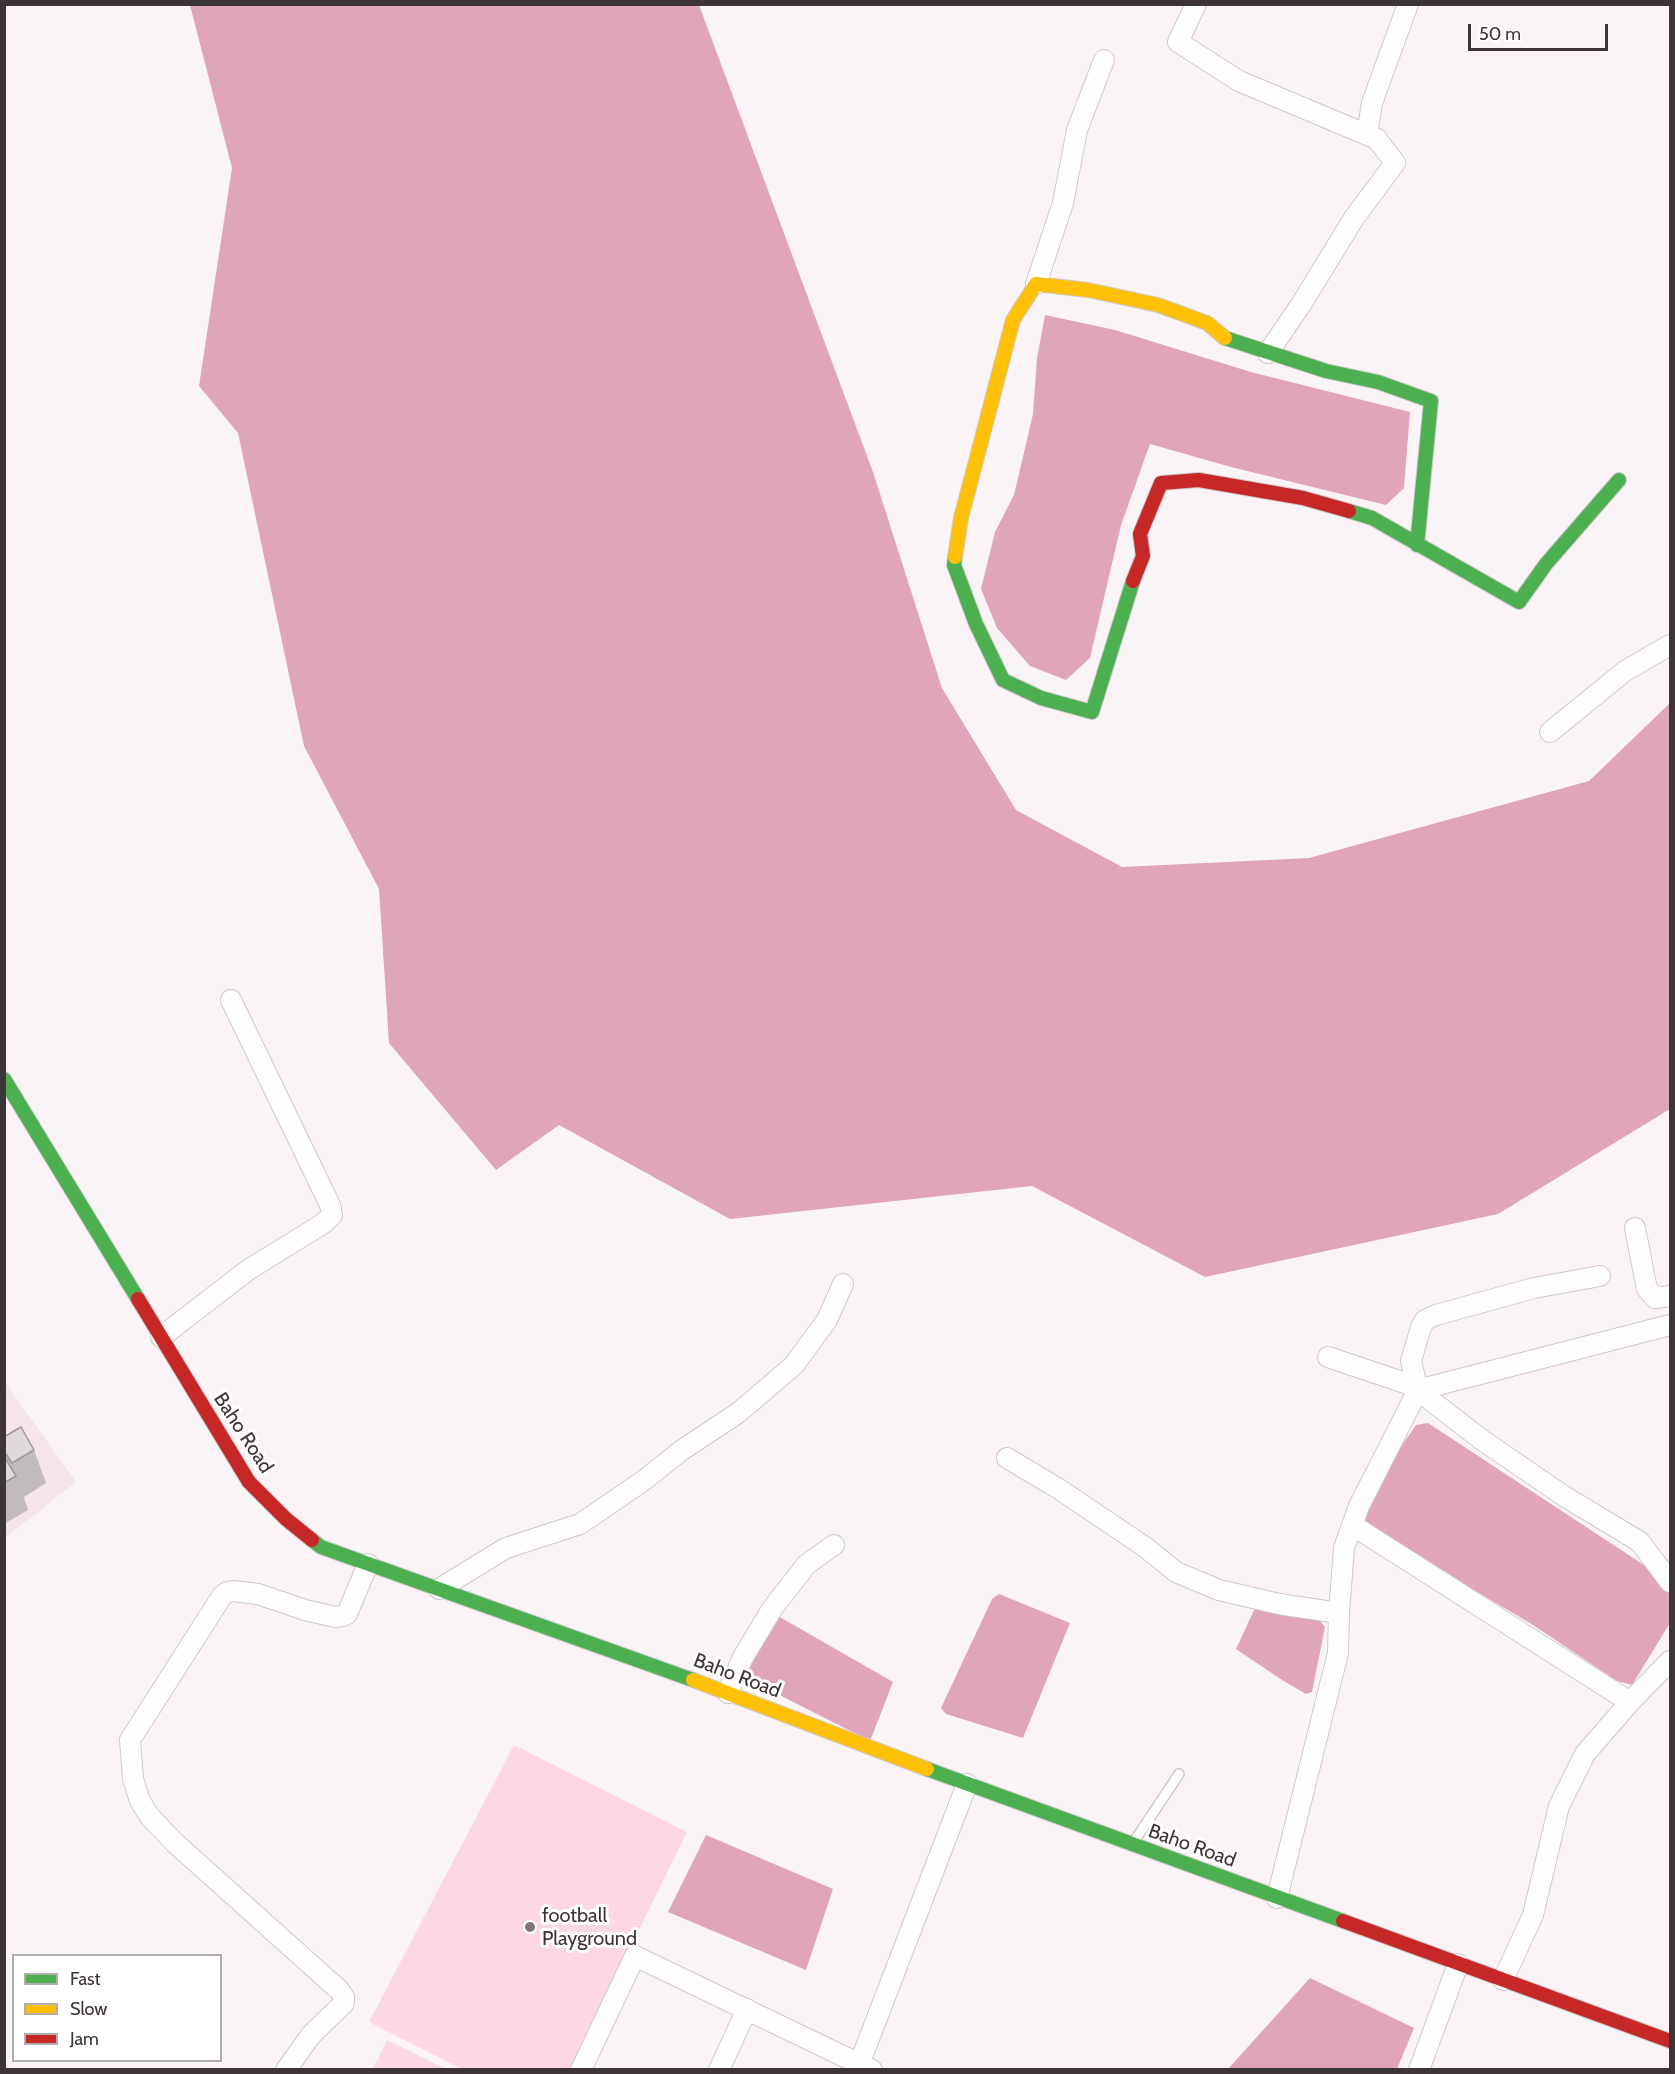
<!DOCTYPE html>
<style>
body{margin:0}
#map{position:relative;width:1675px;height:2074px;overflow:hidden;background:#faf4f6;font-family:Cabin,sans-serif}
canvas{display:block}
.frame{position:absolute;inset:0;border:6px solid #3c3437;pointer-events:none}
.legend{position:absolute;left:12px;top:1954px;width:210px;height:108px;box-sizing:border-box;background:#fff;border:2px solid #b1aeaf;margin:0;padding:8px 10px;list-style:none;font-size:18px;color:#3c3437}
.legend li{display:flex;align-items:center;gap:12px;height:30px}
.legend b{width:30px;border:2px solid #b1aeaf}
.scale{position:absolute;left:1468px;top:24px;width:140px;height:27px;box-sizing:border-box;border:3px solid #3c3437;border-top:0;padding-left:8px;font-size:18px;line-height:21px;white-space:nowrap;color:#3c3437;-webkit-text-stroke:4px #fff;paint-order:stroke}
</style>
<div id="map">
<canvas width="1675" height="2074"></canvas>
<div class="frame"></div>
<ul class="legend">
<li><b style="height:8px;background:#4caf50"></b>Fast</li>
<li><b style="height:8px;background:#ffc107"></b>Slow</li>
<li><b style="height:8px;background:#c62828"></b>Jam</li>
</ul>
<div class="scale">50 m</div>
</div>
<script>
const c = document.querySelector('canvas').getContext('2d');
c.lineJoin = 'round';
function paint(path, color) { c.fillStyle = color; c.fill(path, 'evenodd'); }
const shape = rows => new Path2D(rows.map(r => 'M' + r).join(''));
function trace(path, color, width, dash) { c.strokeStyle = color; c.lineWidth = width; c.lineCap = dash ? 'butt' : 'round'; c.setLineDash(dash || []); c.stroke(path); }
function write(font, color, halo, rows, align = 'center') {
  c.font = font + ' Cabin,sans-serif'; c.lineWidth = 6; c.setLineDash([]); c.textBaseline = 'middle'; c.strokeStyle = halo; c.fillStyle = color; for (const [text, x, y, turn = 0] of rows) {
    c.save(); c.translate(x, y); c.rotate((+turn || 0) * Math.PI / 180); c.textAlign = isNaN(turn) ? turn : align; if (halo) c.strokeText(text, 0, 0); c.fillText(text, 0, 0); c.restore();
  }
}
const built = shape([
 [4,1381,76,1482,5,1538,4,1538]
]);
const green = shape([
 [514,1745,687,1832,571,2069,462,2069,369,2022],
 [387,2040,446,2069,373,2069]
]);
const water = shape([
 [190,5,699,5,873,472,942,688,1016,810,1122,867,1309,858,1589,781,1670,703,1670,1109,1498,1214,1205,1277,1032,1186,730,1219,559,1125,496,1170,389,1043,379,889,304,746,238,433,199,386,232,168],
 [1045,315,1115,330,1251,372,1410,412,1404,488,1386,505,1231,467,1150,444,1121,525,1090,658,1066,680,1030,666,997,628,981,589,995,532,1014,495,1033,414,1037,358],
 [1428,1423,1653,1571,1670,1587,1670,1623,1632,1685,1617,1681,1533,1625,1383,1536,1361,1517,1359,1506,1416,1425],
 [999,1594,1070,1623,1023,1738,946,1714,941,1708,992,1599],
 [1256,1606,1318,1618,1325,1627,1312,1692,1306,1694,1279,1678,1236,1649],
 [778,1616,893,1682,870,1741,744,1677,749,1662],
 [706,1835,833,1889,806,1970,668,1912],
 [1310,1978,1414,2028,1397,2069,1228,2069]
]);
const lane = shape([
 [1133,1843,1179,1774]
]);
const street = shape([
 [1196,4,1178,42,1239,81,1377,139,1395,163,1354,218,1302,303,1268,353],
 [1367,135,1372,103,1408,4],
 [1036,284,1063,203,1077,130,1104,60],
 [1550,732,1625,671,1670,645],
 [1635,1228,1647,1289,1655,1298,1670,1296],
 [161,1337,248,1270,324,1223,332,1215,330,1205,231,1000],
 [1328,1357,1411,1385,1482,1440,1564,1496,1640,1542,1670,1582],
 [1418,1390,1670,1325],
 [1007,1458,1059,1489,1145,1547,1176,1572,1219,1590,1279,1604,1339,1613,1338,1653,1277,1898],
 [1352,1525,1630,1702],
 [439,1589,506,1548,580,1524,643,1481,682,1450,738,1413,794,1365,827,1320,843,1284],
 [1339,1613,1344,1548,1359,1506,1418,1390,1411,1361,1421,1327,1425,1320,1436,1315,1534,1288,1600,1276],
 [728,1693,742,1659,772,1609,807,1564,834,1545],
 [1503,1980,1533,1915,1559,1806,1585,1754,1630,1702,1670,1661],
 [286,2070,311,2035,344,2003,344,1997,339,1990,175,1843,150,1817,140,1801,133,1779,130,1740,222,1596,227,1592,233,1591,258,1594,305,1610,335,1617,343,1616,347,1614,368,1564],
 [581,2070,635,1956,872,2070],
 [719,2070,747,2009],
 [857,2070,967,1784],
 [1419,2070,1458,1964]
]);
const fast = shape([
 [1225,338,1326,371,1378,382,1431,401,1417,545],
 [1349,511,1372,518,1519,602,1546,564,1619,480],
 [955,557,954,565,976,624,1003,680,1041,698,1092,712,1133,581],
 [4,1079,138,1299],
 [312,1540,321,1547,693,1680],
 [927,1769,1343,1921]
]);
const slow = shape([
 [955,557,961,518,1013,320,1036,284,1088,290,1158,305,1207,323,1225,338],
 [693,1680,927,1769]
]);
const jam = shape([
 [1133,581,1143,556,1140,534,1161,483,1199,480,1303,498,1349,511],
 [138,1299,249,1482,286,1519,312,1540],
 [1343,1921,1670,2041]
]);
const wall = shape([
 [4,1437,34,1450,46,1483,24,1497,23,1495,28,1510,4,1524]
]);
const building = shape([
 [21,1427,34,1450,12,1463,4,1451,4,1437,21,1427],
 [4,1456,16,1476,4,1483,4,1456]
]);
const markers = [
 [530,1927,6,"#7e777a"]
];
const streetNames = [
 ["Baho Road",243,1433,57],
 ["Baho Road",737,1676,21],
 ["Baho Road",1192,1846,20]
];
const poiNames = [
 ["football",542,1916],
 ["Playground",542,1939]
];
paint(built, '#f3e5e9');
paint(green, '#fdd8e4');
paint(water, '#e1a5ba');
trace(lane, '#cfc9cb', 12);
trace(street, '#cfc9cb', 22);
trace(fast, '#cfc9cb', 16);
trace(slow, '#cfc9cb', 16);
trace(jam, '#cfc9cb', 16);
trace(lane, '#fefdfe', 9);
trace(street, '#fefdfe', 20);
trace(fast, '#4caf50', 14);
trace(slow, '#ffc107', 14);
trace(jam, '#c62828', 14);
paint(wall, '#c1bbbc');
paint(building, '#e0d9db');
trace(building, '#9d9899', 1.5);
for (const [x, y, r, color] of markers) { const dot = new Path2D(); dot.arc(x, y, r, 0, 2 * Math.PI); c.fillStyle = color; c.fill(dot); trace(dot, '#fff', 2); }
write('20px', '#3c3437', '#fff', streetNames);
write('20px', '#3c3437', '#fff', poiNames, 'left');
</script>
